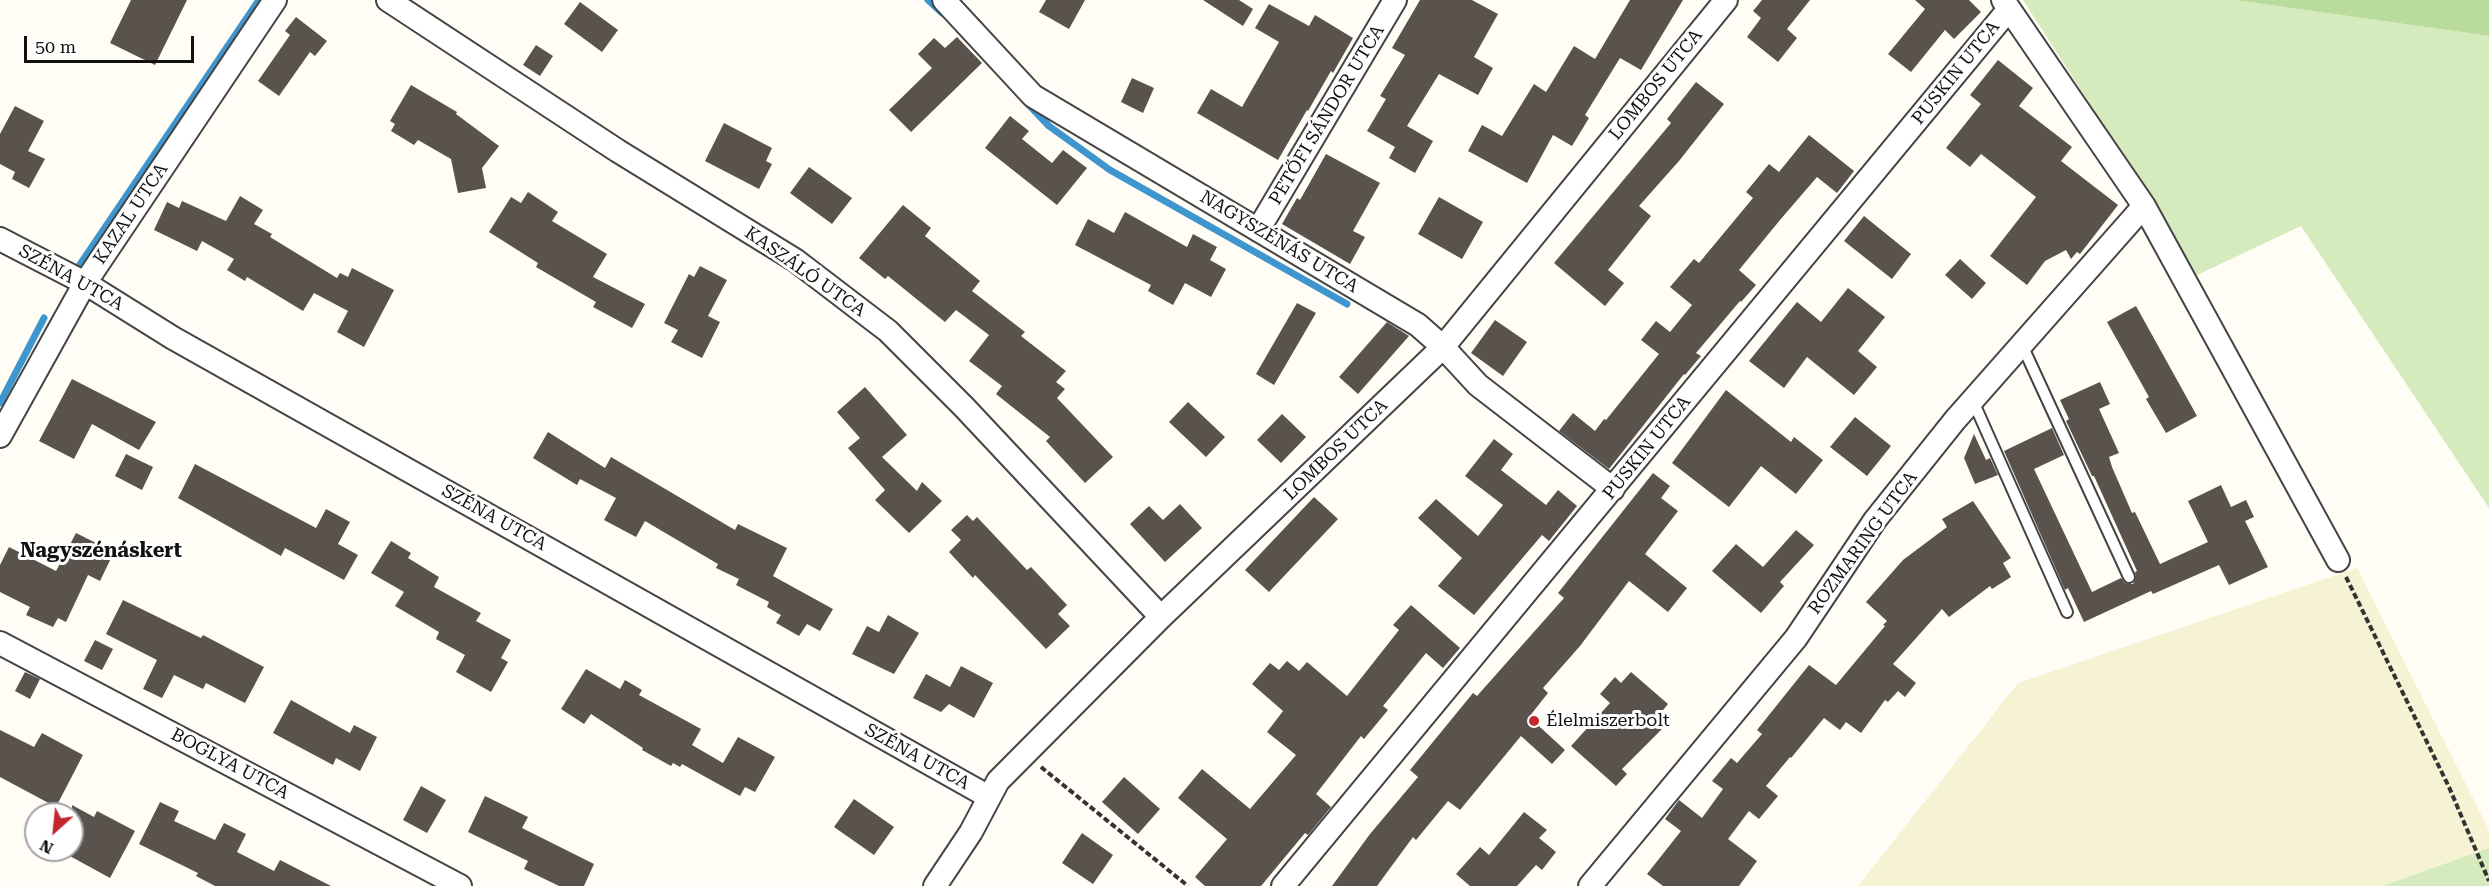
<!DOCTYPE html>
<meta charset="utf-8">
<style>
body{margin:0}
#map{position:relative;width:2489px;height:886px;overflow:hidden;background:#fffdf5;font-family:"Roboto Serif",serif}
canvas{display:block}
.north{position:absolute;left:24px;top:802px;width:60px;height:60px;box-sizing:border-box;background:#fff;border:2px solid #a0a0a0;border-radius:50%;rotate:207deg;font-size:16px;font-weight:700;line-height:24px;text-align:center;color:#111}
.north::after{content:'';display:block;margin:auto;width:21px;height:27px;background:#c4262e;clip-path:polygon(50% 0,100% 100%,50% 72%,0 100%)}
.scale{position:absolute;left:24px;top:36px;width:170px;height:27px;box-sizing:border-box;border:3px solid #111;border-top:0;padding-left:8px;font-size:18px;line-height:21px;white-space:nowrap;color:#111;-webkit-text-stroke:4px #fff;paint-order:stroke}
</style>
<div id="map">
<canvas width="2489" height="886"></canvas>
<div class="north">N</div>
<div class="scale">50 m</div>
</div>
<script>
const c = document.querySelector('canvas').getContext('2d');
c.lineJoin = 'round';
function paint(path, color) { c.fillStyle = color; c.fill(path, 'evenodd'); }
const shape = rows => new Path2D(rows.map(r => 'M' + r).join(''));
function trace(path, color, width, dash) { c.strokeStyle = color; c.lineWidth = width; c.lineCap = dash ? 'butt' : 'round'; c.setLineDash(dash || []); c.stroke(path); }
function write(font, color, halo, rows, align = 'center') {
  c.font = font + ' "Roboto Serif",serif'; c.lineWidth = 6; c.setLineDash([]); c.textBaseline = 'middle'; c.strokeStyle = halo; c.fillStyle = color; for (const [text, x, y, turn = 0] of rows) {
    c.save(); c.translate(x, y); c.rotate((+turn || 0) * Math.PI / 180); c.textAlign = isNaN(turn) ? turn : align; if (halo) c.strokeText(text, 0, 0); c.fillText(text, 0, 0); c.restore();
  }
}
const farmland = shape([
 [2357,568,2489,830,2489,848,2382,886,1858,886,2018,683]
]);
const green = shape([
 [2023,0,2235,0,2489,36,2489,508,2301,226,2195,276,2165,221],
 [2489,848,2489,886,2382,886]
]);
const forest = shape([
 [2235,0,2489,0,2489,36]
]);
const stream = shape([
 [928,0,942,13],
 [1028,104,1049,126,1110,170,1347,304],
 [79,266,259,0],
 [0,403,44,318]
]);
const building = shape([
 [131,0,187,0,155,65,110,43],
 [1046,0,1085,0,1069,29,1039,12],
 [1203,0,1239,0,1253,9,1243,26],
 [1420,0,1472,0,1498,14,1474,57,1493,68,1478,95,1439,74,1407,126,1433,141,1415,173,1389,158,1395,147,1367,131,1386,99,1380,96,1405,55,1392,48],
 [1630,0,1683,0,1641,70,1620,58,1585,115,1589,118,1572,146,1553,135,1527,183,1468,151,1482,125,1502,136,1534,84,1546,92,1574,46,1595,59],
 [1762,0,1810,0,1787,29,1797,38,1778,62,1747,37,1761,18,1753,11],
 [1915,0,1969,0,1981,12,1954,39,1945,30,1911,72,1888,54,1925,9],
 [580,2,618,30,602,52,564,24],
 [1269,4,1309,26,1315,15,1353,38,1333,73,1331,71,1308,111,1307,110,1278,160,1197,113,1211,89,1242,107,1279,42,1255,28],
 [296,17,327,41,315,56,310,52,279,96,258,81,290,35,285,31],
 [957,37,982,63,911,132,889,110,932,68,918,54,934,38,945,48],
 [536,45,553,56,540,76,523,65],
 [1998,60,2033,88,2019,106,2072,147,2061,161,2118,205,2080,254,2077,252,2071,259,2066,250,2045,261,2027,285,1990,256,2036,197,1981,154,1970,167,1946,148,1981,104,1970,95],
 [1132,78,1154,88,1143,113,1121,102],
 [1696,82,1724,104,1679,161,1639,206,1651,216,1608,270,1624,283,1605,306,1554,263,1671,123,1667,119],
 [411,85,457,112,456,114,499,146,482,168,486,188,458,193,451,159,418,140,414,145,391,131,395,124,390,121],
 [15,106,44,121,28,151,45,159,29,188,12,179,15,172,0,164,0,134],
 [1010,116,1029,131,1022,139,1052,163,1063,150,1087,168,1057,205,985,148],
 [724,123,772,148,766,161,772,164,759,189,705,161],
 [1809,135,1854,171,1837,193,1817,177,1780,220,1739,270,1756,285,1741,302,1740,301,1696,353,1701,356,1685,375,1684,374,1609,469,1559,431,1573,413,1595,431,1604,419,1606,420,1659,354,1641,340,1656,321,1670,332,1692,305,1670,287,1694,259,1699,263,1753,198,1746,192,1769,164,1779,172],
 [1326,154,1380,183,1353,231,1365,237,1350,264,1282,224,1297,198,1300,200],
 [809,167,852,198,832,224,790,193],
 [528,192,558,212,552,221,607,254,593,277,645,304,632,328,593,307,596,302,536,267,538,263,489,232,511,197,521,203],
 [240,196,263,210,254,224,272,234,270,237,337,278,340,273,348,277,352,268,394,290,364,347,337,332,348,311,314,293,303,311,247,277,245,281,227,270,234,259,202,241,197,251,154,230,167,202,179,208,182,201,226,221],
 [1439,197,1483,222,1462,259,1418,234],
 [903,205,931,228,925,236,980,281,972,291,1025,332,1021,336,1066,371,1056,382,1065,389,1057,398,1113,457,1085,483,1046,441,1050,437,996,394,1002,386,969,361,989,335,956,310,945,322,888,276,885,279,859,258],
 [1125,212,1187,247,1193,234,1217,247,1210,260,1226,269,1211,297,1185,283,1173,305,1148,291,1151,285,1075,245,1088,219,1114,233],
 [1864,216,1911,254,1892,279,1844,241],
 [1960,259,1986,283,1972,299,1945,275],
 [700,266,727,280,708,316,720,322,702,358,671,342,678,330,664,323,689,274,694,277],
 [1848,288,1885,317,1858,351,1877,367,1854,395,1807,357,1784,388,1749,361,1797,302,1821,322],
 [1297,303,1316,313,1274,385,1256,374],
 [2136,306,2197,416,2166,433,2146,399,2149,397,2107,322],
 [1495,320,1527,342,1503,376,1471,353],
 [1387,322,1409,336,1358,394,1339,377],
 [72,379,156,422,139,450,92,424,74,459,39,441],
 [2100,382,2110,404,2099,409,2119,453,2109,457,2112,467,2132,513,2135,512,2160,564,2208,542,2188,501,2221,485,2231,507,2246,500,2254,517,2245,521,2268,567,2229,585,2219,565,2153,594,2151,591,2084,622,2068,588,2065,590,2004,451,2052,428,2064,455,2034,469,2092,592,2121,578,2125,583,2133,584,2136,578,2135,572,2137,571,2094,476,2092,476,2066,421,2069,419,2060,400],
 [865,387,907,435,882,457,917,491,922,482,942,501,909,533,875,500,885,490,848,448,860,438,837,412],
 [1726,390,1791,442,1794,437,1823,460,1796,494,1761,466,1729,507,1672,463],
 [1188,402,1225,437,1206,457,1169,422],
 [1282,414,1306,437,1281,463,1257,440],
 [1855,417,1891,446,1867,476,1830,447],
 [548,432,605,468,611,457,735,530,738,524,787,548,773,576,833,609,820,631,807,624,799,636,776,623,781,615,767,607,769,602,736,585,739,579,716,568,718,564,645,521,636,537,604,520,616,498,580,479,577,485,533,458],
 [1974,434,1986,460,1990,458,1998,475,1975,484,1964,458],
 [1494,439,1513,454,1501,470,1546,505,1558,490,1577,506,1549,541,1542,535,1474,615,1438,586,1462,558,1418,518,1436,499,1478,536,1503,505,1465,476],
 [126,454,153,467,142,490,115,476],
 [195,464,316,528,326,509,350,522,338,544,358,555,344,580,285,548,281,556,178,498],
 [1653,473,1670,486,1661,498,1678,511,1645,554,1687,588,1668,612,1629,581,1580,646,1543,688,1548,693,1529,717,1565,750,1552,764,1521,736,1460,810,1448,801,1416,840,1413,837,1377,886,1332,886,1370,834,1418,777,1410,770,1473,693,1477,696,1564,598,1558,593],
 [1314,497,1338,519,1269,592,1245,570],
 [1973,501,2011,558,2003,563,2011,577,1992,589,1990,586,1949,617,1942,609,1893,664,1916,683,1905,697,1898,691,1888,702,1885,700,1861,733,1846,722,1840,730,1824,718,1791,758,1790,757,1766,786,1778,796,1759,819,1749,811,1728,839,1757,861,1739,886,1663,886,1647,874,1681,831,1665,819,1679,800,1702,818,1723,789,1712,781,1731,758,1737,763,1762,734,1757,730,1809,665,1836,685,1885,626,1883,625,1887,621,1866,602,1903,560,1947,527,1942,519],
 [1180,504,1202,528,1165,562,1130,524,1149,506,1163,520],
 [967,515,973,521,977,517,1027,570,1031,567,1067,605,1058,614,1070,626,1046,649,975,575,973,578,949,552,961,540,951,530],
 [1796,530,1814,545,1780,582,1784,586,1761,613,1712,571,1736,544,1763,567],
 [76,533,114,552,100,581,88,575,66,622,58,618,53,627,26,615,30,607,0,592,0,565,9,547,56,571],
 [391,541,411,553,408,558,439,577,434,587,481,613,476,621,511,640,501,658,508,662,491,692,456,672,465,655,436,639,439,632,395,606,404,592,371,573],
 [123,600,201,638,203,635,264,667,245,703,206,683,203,689,174,675,162,698,143,689,157,660,106,634],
 [1411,605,1460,648,1443,668,1426,653,1383,706,1388,710,1364,739,1361,736,1316,794,1331,807,1308,835,1305,833,1261,886,1205,886,1195,877,1227,839,1178,798,1202,769,1250,809,1296,755,1267,732,1283,711,1252,684,1270,663,1279,670,1287,661,1299,671,1307,662,1347,696,1399,630,1393,625],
 [888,615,919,633,894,674,852,654,867,626,879,632],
 [95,640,113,649,102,670,84,661],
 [961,666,993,683,974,718,949,704,941,712,913,698,926,674,950,687],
 [586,669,620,689,625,680,642,690,639,695,701,729,692,745,723,763,738,737,775,757,755,792,745,787,740,796,682,764,680,767,673,763,671,766,642,750,643,748,591,714,584,724,561,709],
 [25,672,40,679,30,699,15,691],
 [1631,672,1668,704,1659,715,1668,723,1622,769,1627,774,1616,786,1571,746,1610,703,1600,694,1615,677,1621,683],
 [291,700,350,733,354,725,377,737,360,771,336,758,333,765,273,733],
 [0,730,34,747,42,733,83,755,56,807,0,777],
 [1124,777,1160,809,1138,834,1102,802],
 [421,786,446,800,427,833,403,820],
 [485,796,528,817,522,828,594,864,584,886,559,886,524,869,528,861,468,832],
 [854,799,894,827,874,855,834,827],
 [160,802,179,811,174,821,215,840,224,823,246,834,237,852,274,871,280,860,331,886,215,886,196,876,198,873,139,844],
 [72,805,94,817,97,811,135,831,110,878,68,855,72,850],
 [1524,812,1547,830,1539,838,1556,852,1542,870,1536,865,1517,886,1470,886,1456,874,1480,847,1489,855],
 [1082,833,1113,855,1093,884,1062,863]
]);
const path = shape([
 [2346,577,2449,787,2489,881],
 [1041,767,1188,886]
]);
const service = shape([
 [2022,345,2129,577],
 [1973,401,2067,612]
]);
const minor = shape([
 [388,0,618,151,795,260,888,331,964,407,1161,617],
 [944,0,1033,96,1418,325,1443,347,1478,385,1613,489],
 [2003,0,2144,206,2338,560],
 [1258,230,1395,0],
 [0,239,85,283,173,338,989,797],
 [0,436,85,283,275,0],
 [0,643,460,886],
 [935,886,971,832,998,781,1161,617,1443,347,1726,0],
 [1283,886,2009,9],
 [1590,886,1796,638,1875,520,1955,420,2144,206]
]);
const markers = [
 [1534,721,6,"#c4262e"]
];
const streetNames = [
 ["PUSKIN UTCA",1956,73,-51],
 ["LOMBOS UTCA",1656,85,-51],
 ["PETŐFI SÁNDOR UTCA",1327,115,-59],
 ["KAZAL UTCA",131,214,-56],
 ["NAGYSZÉNÁS UTCA",1279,242,31],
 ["KASZÁLÓ UTCA",805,272,35],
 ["SZÉNA UTCA",71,278,29],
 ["PUSKIN UTCA",1647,448,-51],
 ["LOMBOS UTCA",1336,450,-44],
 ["SZÉNA UTCA",494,518,29],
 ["ROZMARING UTCA",1863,543,-54],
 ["SZÉNA UTCA",917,757,29],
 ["BOGLYA UTCA",230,764,28]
];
const poiNames = [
 ["Élelmiszerbolt",1546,721]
];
const neighbourhoodNames = [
 ["Nagyszénáskert",101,551]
];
paint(farmland, '#f6f3d4');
paint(green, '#d5ebbd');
paint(forest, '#b9dc9c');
trace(stream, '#3f96cf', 7);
paint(building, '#5a524d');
trace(service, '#444', 14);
trace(minor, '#444', 26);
trace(path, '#333', 4, [6, 3]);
trace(service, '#fff', 10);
trace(minor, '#fff', 22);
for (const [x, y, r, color] of markers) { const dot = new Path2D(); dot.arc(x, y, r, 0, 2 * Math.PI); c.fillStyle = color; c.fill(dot); trace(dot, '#fff', 2); }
write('18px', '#111', '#fff', streetNames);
write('18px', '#111', '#fff', poiNames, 'left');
write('bold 20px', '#111', '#fff', neighbourhoodNames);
</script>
